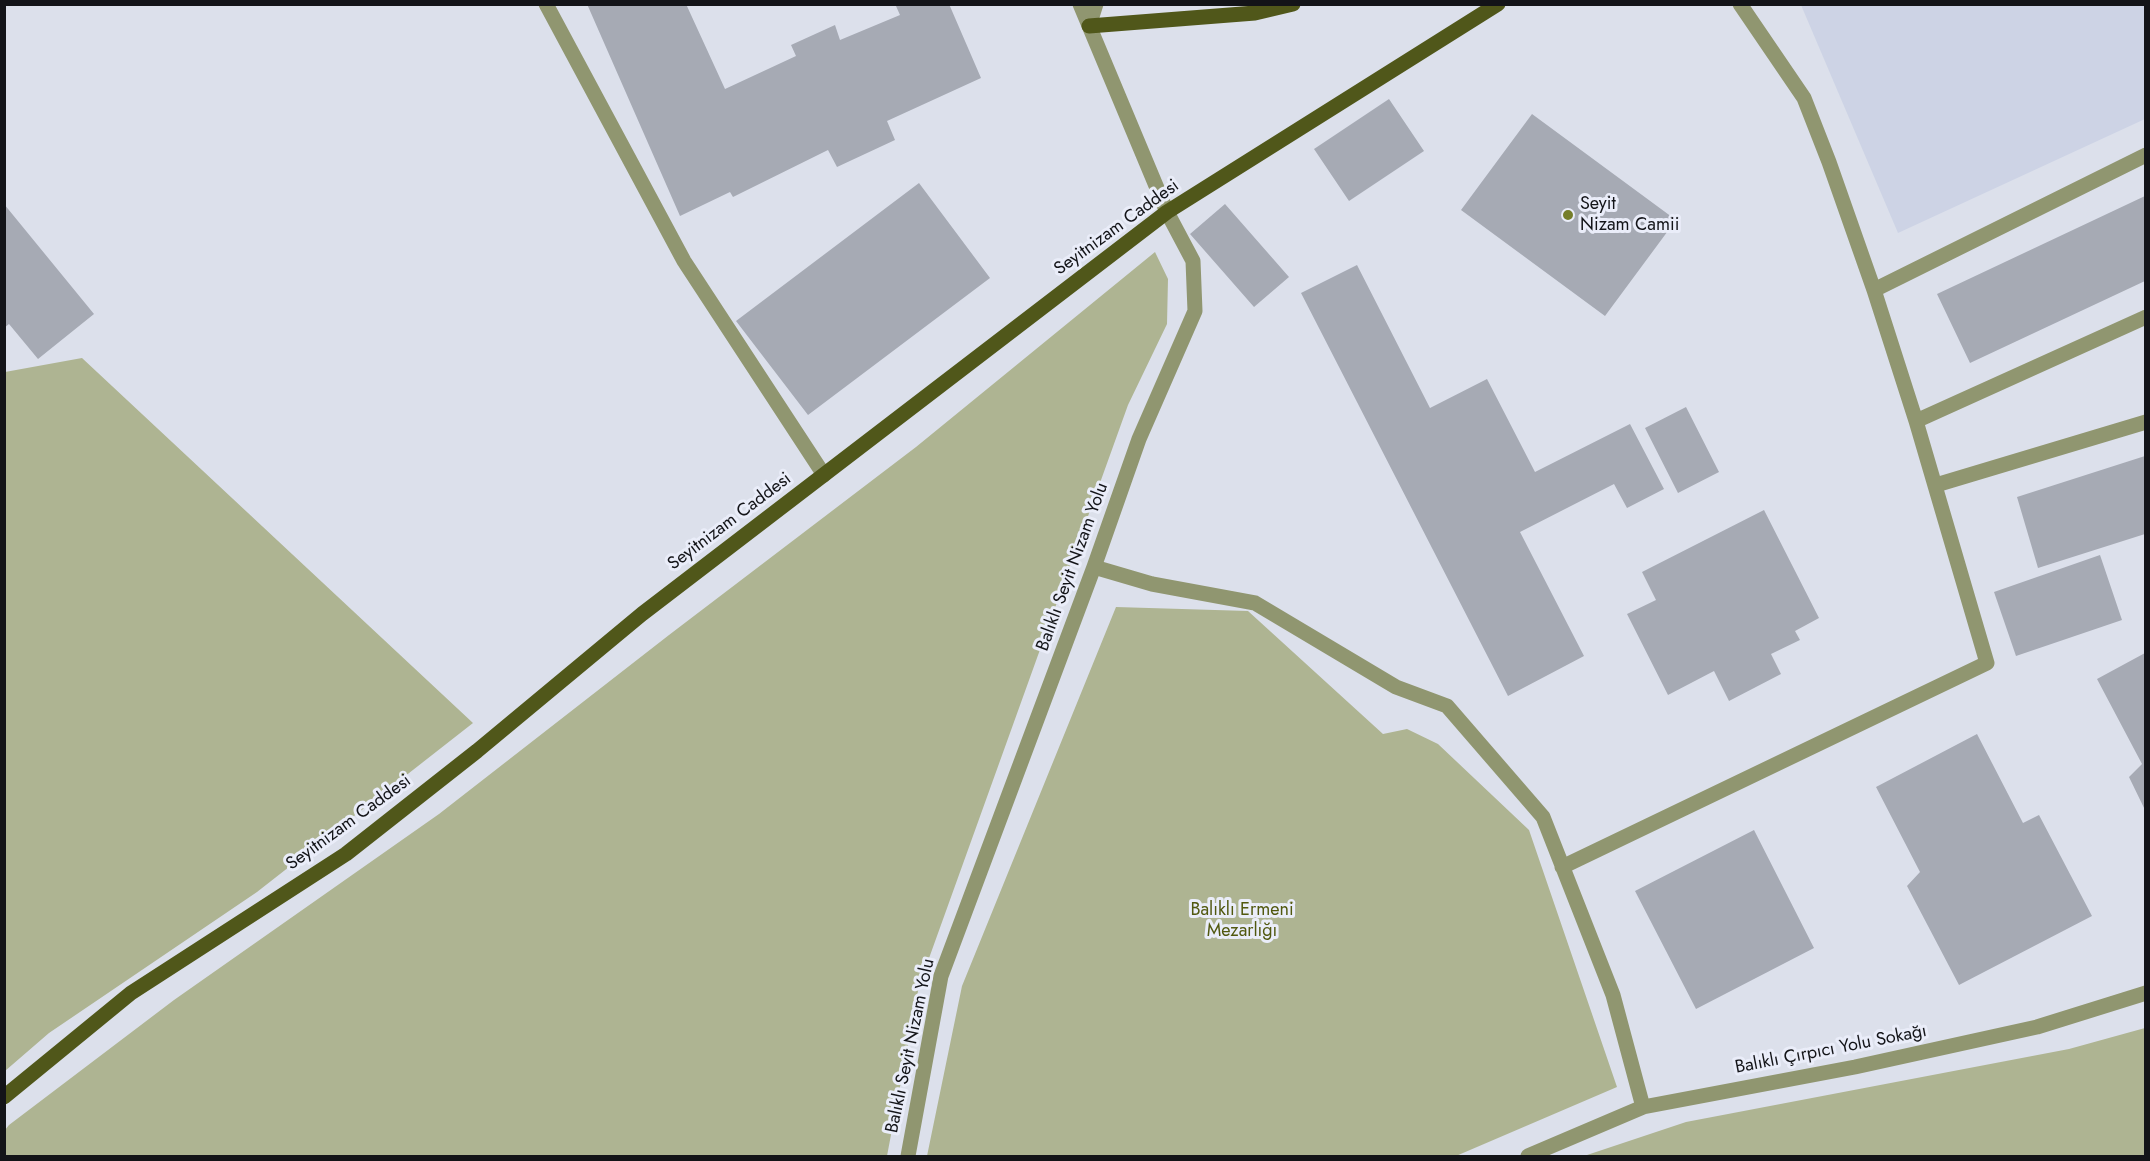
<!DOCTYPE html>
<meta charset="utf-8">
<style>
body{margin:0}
#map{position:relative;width:2150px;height:1161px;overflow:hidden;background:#dce0eb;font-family:Jost,sans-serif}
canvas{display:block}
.frame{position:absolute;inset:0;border:6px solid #131418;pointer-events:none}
</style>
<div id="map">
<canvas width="2150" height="1161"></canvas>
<div class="frame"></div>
</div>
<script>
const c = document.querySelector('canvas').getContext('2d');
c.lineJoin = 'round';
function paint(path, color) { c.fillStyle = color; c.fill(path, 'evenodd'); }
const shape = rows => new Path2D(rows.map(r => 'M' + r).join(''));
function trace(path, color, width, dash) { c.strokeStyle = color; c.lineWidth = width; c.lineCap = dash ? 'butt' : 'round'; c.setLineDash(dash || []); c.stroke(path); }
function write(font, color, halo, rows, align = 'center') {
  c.font = font + ' Jost,sans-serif'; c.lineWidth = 6; c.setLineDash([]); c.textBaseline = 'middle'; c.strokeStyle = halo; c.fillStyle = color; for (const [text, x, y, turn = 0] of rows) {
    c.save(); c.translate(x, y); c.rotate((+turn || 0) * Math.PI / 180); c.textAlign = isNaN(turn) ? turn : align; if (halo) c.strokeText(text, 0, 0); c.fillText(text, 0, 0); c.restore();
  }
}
const built = shape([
 [1801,5,2145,5,2145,119,1898,233]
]);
const green = shape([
 [1155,252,1168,279,1167,324,1128,405,919,986,887,1156,5,1156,5,1130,9,1125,174,1000,439,814,669,635,916,447],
 [82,358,473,723,257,892,49,1033,5,1071,5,372],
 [1116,607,1248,611,1383,734,1407,729,1438,744,1529,830,1617,1087,1456,1156,927,1156,962,986],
 [2145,1028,2145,1156,1584,1156,1686,1122,2069,1049]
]);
const building = shape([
 [587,4,686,4,725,89,796,56,791,45,835,25,840,40,900,15,896,6,900,4,949,4,981,78,887,121,895,140,837,167,828,150,733,197,730,192,680,216],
 [1389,99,1424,151,1349,201,1314,149],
 [1532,114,1676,220,1605,316,1461,210],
 [919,183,990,278,808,415,736,321],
 [2145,196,2145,281,1970,363,1937,294],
 [4,204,94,314,38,359,9,324,4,328],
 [1225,204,1289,277,1254,307,1190,234],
 [1357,265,1430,408,1487,379,1535,472,1630,424,1664,489,1627,508,1614,484,1520,532,1584,656,1508,696,1301,293],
 [1686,407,1719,472,1678,493,1645,428],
 [2145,456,2145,534,2038,568,2017,497],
 [1764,510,1819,618,1795,631,1800,640,1771,654,1781,674,1729,701,1714,671,1668,695,1627,614,1656,600,1642,572],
 [2100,555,2122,620,2016,656,1994,592],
 [2145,653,2145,810,2129,777,2142,764,2097,679],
 [1977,734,2023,823,2039,815,2092,916,1959,985,1907,886,1920,872,1876,787],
 [1754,830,1814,948,1696,1009,1635,891]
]);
const minor = shape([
 [546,4,684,261,824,475],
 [1089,26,1096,4],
 [1874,290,2146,155],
 [1916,421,2146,317],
 [1936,485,2146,422],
 [1094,567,1152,584,1255,603,1396,687,1447,706,1543,817,1613,995,1643,1107],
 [1562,867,1987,663,1916,421,1874,290,1829,162,1804,98,1740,4],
 [908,1156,941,976,1094,567,1139,439,1195,311,1193,261,1167,212,1080,4],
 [1528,1156,1643,1107,1855,1067,2037,1027,2146,993]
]);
const major = shape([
 [1089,26,1255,13,1293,4],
 [4,1097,131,993,346,854,477,751,642,614,1167,212,1498,4]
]);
const markers = [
 [1568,215,6,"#757e2a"]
];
const poiNames = [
 ["Seyit",1580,205],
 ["Nizam Camii",1580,226]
];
const streetNames = [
 ["Seyitnizam Caddesi",1117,228,-36],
 ["Seyitnizam Caddesi",730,522,-37],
 ["Balıklı Seyit Nizam Yolu",1073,567,-70],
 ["Seyitnizam Caddesi",349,823,-36],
 ["Balıklı Seyit Nizam Yolu",911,1046,-78],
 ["Balıklı Çırpıcı Yolu Sokağı",1831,1050,-11]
];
const parkNames = [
 ["Balıklı Ermeni",1242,911],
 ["Mezarlığı",1242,932]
];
paint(built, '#cdd3e5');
paint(green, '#aeb492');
paint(building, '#a6aab4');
trace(minor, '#909670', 15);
trace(major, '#50571a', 15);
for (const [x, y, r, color] of markers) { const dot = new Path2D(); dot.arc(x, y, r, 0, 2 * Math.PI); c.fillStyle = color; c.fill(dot); trace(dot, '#eaedf9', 2); }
write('18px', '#131418', '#eaedf9', poiNames, 'left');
write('18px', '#131418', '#eaedf9', streetNames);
write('18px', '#51580f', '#eaedf9', parkNames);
</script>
